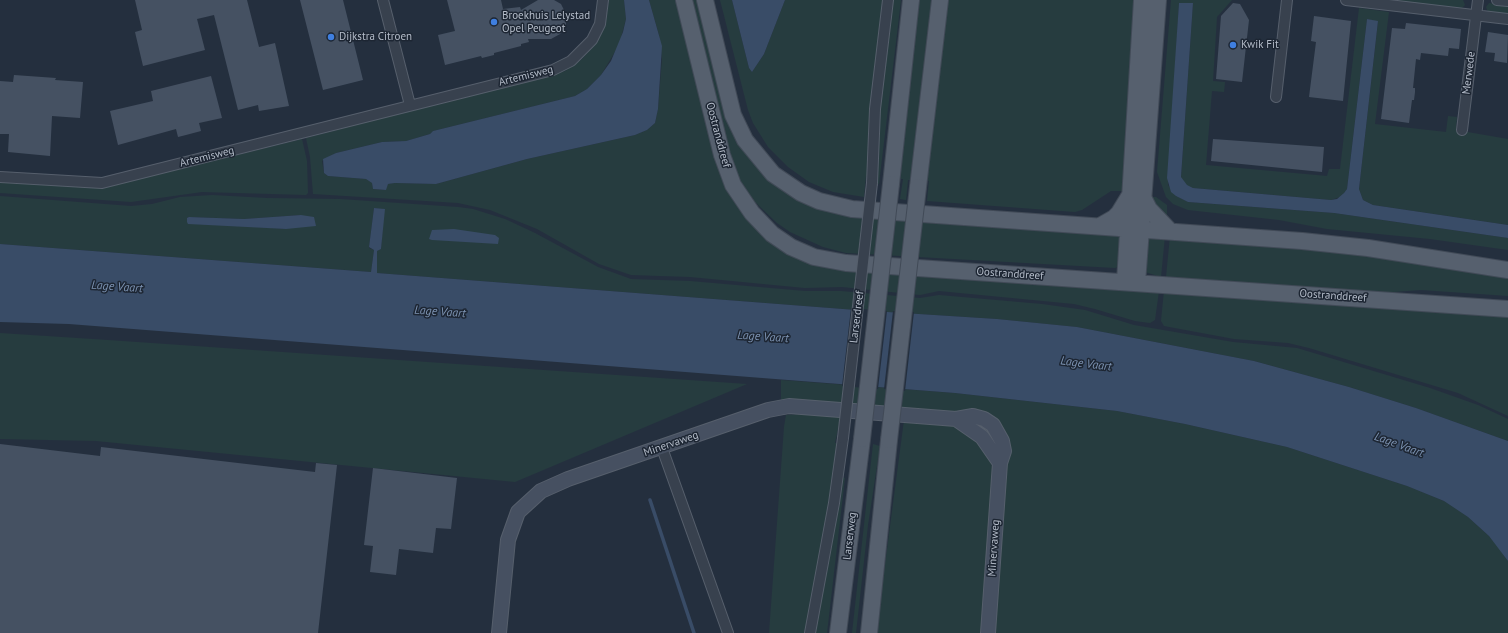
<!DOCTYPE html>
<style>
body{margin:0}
canvas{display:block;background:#242f3e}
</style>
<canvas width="1508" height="633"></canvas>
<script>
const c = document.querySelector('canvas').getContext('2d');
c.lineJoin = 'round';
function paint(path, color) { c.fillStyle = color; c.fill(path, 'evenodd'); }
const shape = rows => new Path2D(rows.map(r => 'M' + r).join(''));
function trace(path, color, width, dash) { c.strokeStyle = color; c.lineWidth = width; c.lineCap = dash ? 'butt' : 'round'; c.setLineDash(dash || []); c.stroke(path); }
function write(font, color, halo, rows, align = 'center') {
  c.font = font + ' "PT Sans",sans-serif'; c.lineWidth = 3; c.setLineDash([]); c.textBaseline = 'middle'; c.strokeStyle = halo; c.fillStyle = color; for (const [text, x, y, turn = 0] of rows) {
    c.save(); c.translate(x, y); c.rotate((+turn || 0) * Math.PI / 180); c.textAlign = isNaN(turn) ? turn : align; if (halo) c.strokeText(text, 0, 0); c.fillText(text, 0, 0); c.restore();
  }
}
const green = shape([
 [609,0,624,0,626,19,619,45,601,75,587,89,575,96,433,131,430,134,406,141,382,142,336,153,322,161,324,173,328,176,366,179,372,183,373,189,385,190,388,184,395,183,436,184,527,159,635,135,647,130,655,123,658,109,662,59,659,35,649,0,680,0,725,176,798,254,1159,291,1155,320,1150,323,1135,321,1095,309,1074,304,939,291,920,295,842,287,805,288,690,277,631,275,599,264,537,229,490,210,458,203,313,194,310,157,306,138,565,71,582,59,596,43,605,26],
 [688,0,702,0,729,113,801,199,1122,234,1122,265,1115,268,846,253,823,247,790,232,777,223,754,201,736,174,729,160],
 [720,0,732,0,749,68,752,72,764,54,785,0,884,0,868,176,866,176,864,197,833,192,809,182,788,167,768,147,753,123,748,110],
 [893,0,901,0,879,184,876,183,880,107],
 [919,0,933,0,912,175,910,180,908,180,906,200,900,199,903,179,901,179,900,170],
 [946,0,1137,0,1124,191,1111,191,1082,210,1075,212,927,201,929,181,926,180],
 [1171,0,1232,0,1217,17,1213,81,1225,82,1224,92,1212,91,1206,165,1327,176,1329,169,1340,169,1359,8,1389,12,1375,124,1446,132,1448,116,1457,117,1456,130,1508,139,1508,225,1373,205,1363,200,1359,189,1378,22,1367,19,1347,189,1344,193,1340,197,1331,200,1193,188,1187,186,1181,178,1193,3,1179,3,1168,185,1176,196,1188,202,1334,213,1508,238,1508,250,1430,239,1327,229,1279,220,1188,210,1173,204,1166,197,1157,172],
 [1379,0,1463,0,1465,5,1460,10],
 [1489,3,1508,5,1508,15,1488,12,1486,7],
 [302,139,307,161,308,193,306,195,202,192,131,202,0,193,0,182,103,188],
 [212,195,267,198,340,199,458,207,473,209,505,219,535,233,598,267,631,279,690,281,805,291,841,291,920,298,939,295,1042,304,1085,310,1134,325,1233,342,1297,348,1430,388,1478,405,1508,419,1508,441,1416,408,1349,387,1254,361,1077,327,997,319,856,310,377,273,377,251,381,249,384,209,374,208,369,248,374,250,371,272,0,244,0,196,131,206,152,204,180,197],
 [301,215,286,229,243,226,187,218,189,217,244,219],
 [1150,197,1156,197,1167,205,1167,216,1157,208],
 [1145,234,1165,236,1161,277,1145,272],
 [1170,236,1400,259,1508,275,1508,296,1421,290,1380,293,1166,277],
 [1164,291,1508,315,1508,416,1458,393,1309,348,1288,343,1234,339,1164,326,1161,321],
 [0,333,108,340,747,384,515,482,96,441,0,439],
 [781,380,955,393,1117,411,1185,424,1287,447,1407,486,1444,501,1468,517,1489,536,1499,548,1508,561,1508,633,995,633,1006,455,1002,427,953,412,781,401],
 [805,414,841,416,835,443,837,443,835,471,806,633,769,633,784,427,786,415],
 [904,420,950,424,969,432,989,456,993,471,983,633,876,633],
 [873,444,880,446,868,525,856,633,852,633],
 [842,477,845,478,827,633,815,633,837,517]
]);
const water = shape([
 [624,0,649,0,662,46,658,109,655,123,647,130,635,135,527,159,436,184,395,183,388,184,386,190,373,189,372,183,366,179,328,176,324,173,323,159,336,153,382,142,406,141,430,134,433,131,575,96,587,89,601,75,611,61,623,32,626,19],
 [732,0,785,0,764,54,752,72,749,68],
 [1179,3,1193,3,1181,177,1187,185,1193,188,1331,200,1337,199,1344,193,1347,189,1367,19,1378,21,1359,189,1363,200,1373,205,1508,225,1508,238,1334,213,1188,202,1176,196,1171,192,1167,178],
 [374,208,385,209,381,249,377,251,377,273,856,310,997,319,1077,327,1254,361,1349,387,1416,408,1508,441,1508,561,1489,536,1468,517,1444,501,1407,486,1287,447,1185,424,1117,411,955,393,69,324,0,322,0,244,371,272,374,250,369,247],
 [301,215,314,217,316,226,286,229,188,224,187,222,187,218,189,217,244,219],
 [454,229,495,235,499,238,498,244,432,240,429,239,432,230]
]);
const pier = shape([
 [851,308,887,311,878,389,842,386],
 [893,311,914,312,905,391,884,389]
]);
const stream = shape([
 [650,500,694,633]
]);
const building = shape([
 [135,0,247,0,259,47,275,43,289,106,259,111,258,105,238,110,214,15,197,19,205,50,143,66,135,32,142,30],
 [300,0,343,0,363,80,323,90],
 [447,0,501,0,503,9,520,7,521,10,538,0,554,0,561,4,566,14,566,25,560,34,551,39,528,39,529,42,521,44,521,46,494,53,494,55,482,58,481,56,445,65,438,35,455,31],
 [1233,3,1240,4,1249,20,1242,82,1216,79,1221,16],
 [1314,16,1351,21,1343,101,1309,97,1316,42,1311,41],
 [1406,23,1461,29,1459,49,1449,48,1448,56,1421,53,1420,60,1416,59,1413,88,1415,88,1415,92,1414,100,1412,100,1409,123,1381,119,1392,28,1405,29],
 [1488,32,1508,35,1507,63,1494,61,1495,53,1485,52],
 [14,75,56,78,55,80,83,82,80,118,52,116,50,156,8,152,9,134,0,134,0,81,13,82],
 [211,76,222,118,199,123,201,131,186,135,178,137,176,129,118,145,110,111,153,101,151,91],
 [1213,139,1324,147,1322,172,1211,161],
 [0,444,100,456,101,447,315,472,316,463,337,465,318,633,0,633],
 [373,468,457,478,451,529,436,528,433,553,399,549,396,575,370,572,373,546,364,545]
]);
const street = shape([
 [383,0,410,105],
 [1346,0,1508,19],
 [1497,0,1508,1],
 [1276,97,1287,0],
 [1462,130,1478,0],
 [0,177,102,183,553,70,571,61,592,40,600,24,603,0],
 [872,183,875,109,888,0],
 [662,448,728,633],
 [810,633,834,503,843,438]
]);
const secondary = shape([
 [956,419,982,437,1000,463],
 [499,633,508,540,518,512,541,491,568,479,768,410,789,406,956,419,973,416,984,419,993,425,1002,441,1004,451,1000,463,988,633]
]);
const primary = shape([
 [684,0,722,155,733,185,752,213,772,234,791,247,814,257,846,263,1508,309],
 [705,0,733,115,745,140,773,174,801,193,819,201,852,209,1302,241,1368,248,1508,270],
 [891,184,911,0],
 [918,187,940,0],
 [1144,199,1149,209,1169,230],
 [1100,226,1114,218,1119,213,1130,195],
 [1125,282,1142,0],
 [1137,283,1158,0],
 [838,633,862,439],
 [869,633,889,440]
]);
const streetBridge = shape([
 [843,438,872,183]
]);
const primaryBridge = shape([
 [862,439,891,184],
 [889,440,918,187]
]);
const markers = [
 [494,22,4,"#3f7fe0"],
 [331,37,4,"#3f7fe0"],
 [1233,45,4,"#3f7fe0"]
];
const poiNames = [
 ["Broekhuis Lelystad",502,16],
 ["Opel Peugeot",502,29],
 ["Dijkstra Citroen",339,37],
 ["Kwik Fit",1241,45]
];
const streetNames = [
 ["Merwede",1469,73,-83],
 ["Artemisweg",526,76,-14],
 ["Oostranddreef",718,135,75],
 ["Artemisweg",207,157,-14],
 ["Oostranddreef",1010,274,4],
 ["Oostranddreef",1333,296,4],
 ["Larserdreef",857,317,-83],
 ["Minervaweg",671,444,-19],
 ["Larserweg",850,536,-83],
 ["Minervaweg",994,548,-86]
];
const waterNames = [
 ["Lage Vaart",117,287,4],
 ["Lage Vaart",440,312,4],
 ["Lage Vaart",763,337,4],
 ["Lage Vaart",1086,364,7],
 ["Lage Vaart",1399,445,20]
];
paint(green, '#263c3f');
paint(water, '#394c67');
paint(pier, '#242f3e');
trace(stream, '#394c67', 3.5);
paint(building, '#455162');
trace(street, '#565f6c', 12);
trace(secondary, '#565f6c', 16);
trace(primary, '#414a57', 18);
trace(street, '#38414e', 10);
trace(secondary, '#465061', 14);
trace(primary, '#56606e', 16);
trace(streetBridge, '#565f6c', 12, []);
trace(primaryBridge, '#414a57', 18, []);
trace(streetBridge, '#38414e', 10);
trace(primaryBridge, '#56606e', 16);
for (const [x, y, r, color] of markers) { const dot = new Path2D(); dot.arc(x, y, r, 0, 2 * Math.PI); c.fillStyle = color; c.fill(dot); trace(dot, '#1d2633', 1.5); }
write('11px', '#b4bcc9', '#1d2633', poiNames, 'left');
write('11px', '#b4bcc9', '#1d2633', streetNames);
write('italic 12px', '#7c92b1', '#1d2633', waterNames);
</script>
